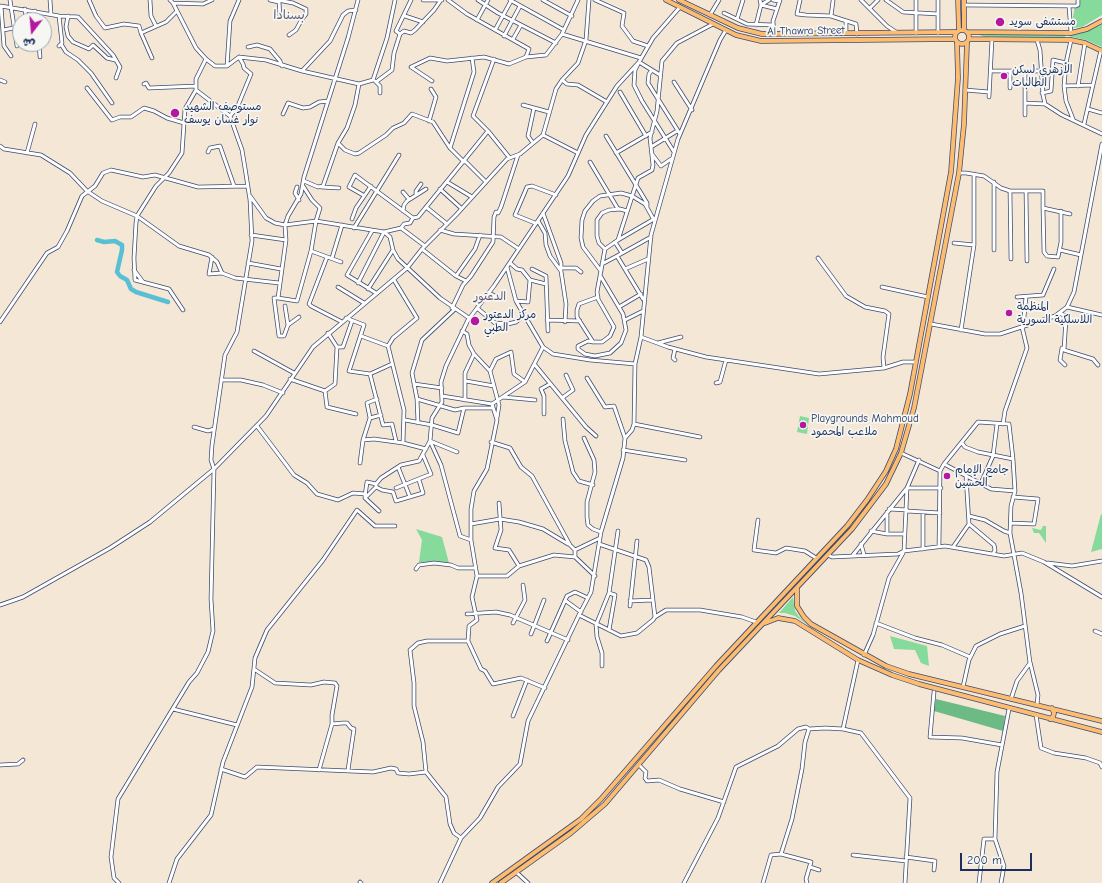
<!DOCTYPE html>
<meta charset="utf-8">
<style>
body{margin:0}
#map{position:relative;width:1102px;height:883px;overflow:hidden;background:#f4e7d5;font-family:"Comic Neue","Playpen Sans Arabic",sans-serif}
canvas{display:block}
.north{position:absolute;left:12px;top:12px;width:40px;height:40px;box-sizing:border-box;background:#f6f6f2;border:1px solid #9ea6b7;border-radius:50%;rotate:196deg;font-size:11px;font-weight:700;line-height:16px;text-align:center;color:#1b2f5e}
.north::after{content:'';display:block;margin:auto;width:14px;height:18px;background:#b5179e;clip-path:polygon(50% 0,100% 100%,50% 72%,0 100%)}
.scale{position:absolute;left:960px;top:853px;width:72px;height:18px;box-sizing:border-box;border:2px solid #1b2f5e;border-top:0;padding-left:5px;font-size:12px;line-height:14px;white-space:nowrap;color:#1b2f5e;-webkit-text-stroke:3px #f6f6f2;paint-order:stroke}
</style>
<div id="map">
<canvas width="1102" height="883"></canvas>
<div class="north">ش</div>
<div class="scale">200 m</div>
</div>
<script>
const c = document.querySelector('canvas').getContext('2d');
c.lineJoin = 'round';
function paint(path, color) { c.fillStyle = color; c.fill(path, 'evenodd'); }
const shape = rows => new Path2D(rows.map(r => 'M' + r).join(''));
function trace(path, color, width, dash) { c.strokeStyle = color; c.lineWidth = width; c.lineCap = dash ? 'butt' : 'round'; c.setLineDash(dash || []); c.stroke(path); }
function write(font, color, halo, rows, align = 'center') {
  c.font = font + ' "Comic Neue","Playpen Sans Arabic",sans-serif'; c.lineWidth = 3.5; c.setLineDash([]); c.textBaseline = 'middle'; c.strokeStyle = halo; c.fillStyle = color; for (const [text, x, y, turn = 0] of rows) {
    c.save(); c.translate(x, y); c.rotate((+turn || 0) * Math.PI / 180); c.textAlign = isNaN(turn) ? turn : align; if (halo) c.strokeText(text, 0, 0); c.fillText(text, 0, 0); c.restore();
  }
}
const green = shape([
 [1076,0,1102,0,1102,15,1082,27,1071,28],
 [1102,23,1102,47,1086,40,1069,36,1069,34,1087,31],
 [989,34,1065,34,1065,38,984,37,980,35],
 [800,416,809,418,807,434,797,432],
 [1101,514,1102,515,1102,549,1091,552],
 [1043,526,1046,526,1046,543,1039,533,1034,533,1032,528,1041,530],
 [416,529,442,537,449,563,419,562,422,540],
 [793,597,795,611,801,619,817,631,795,616,785,613,779,613],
 [890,636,927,646,929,666,921,663,915,650,894,649]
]);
const forest = shape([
 [936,699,1005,716,1003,731,934,711]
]);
const river = shape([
 [97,240,104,242,115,241,122,245,122,250,117,272,120,276,127,280,131,289,136,292,168,302]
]);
const minor = shape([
 [10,0,17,46],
 [50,0,51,14],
 [89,0,96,16,105,28,124,24,139,26,141,33],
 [150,0,151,16,156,26],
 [170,0,173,3,196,48,206,59,215,66,227,66,239,57,243,64,244,68,251,74,237,108,230,116],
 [270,0,279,2,280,17],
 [278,0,293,3,306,9,306,14,302,19,296,30,289,35],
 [423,0,442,0],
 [448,0,467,14,529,49,526,57],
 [478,0,498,13,556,43],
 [510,0,564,30],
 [543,0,572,16],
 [595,0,624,13,622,26,633,41,648,46],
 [773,0,779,1],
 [800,0,797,14,806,15,831,16,833,1],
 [861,0,887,26,896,32],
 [886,0,903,12,938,14],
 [916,0,916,33],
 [938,0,938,33],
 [173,3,203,4,212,0],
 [761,5,777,9],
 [761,5,769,0],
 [964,5,1076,6,1078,5,1078,0],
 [1069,6,1071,33],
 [870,8,878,0],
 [25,9,26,20],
 [35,11,36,20],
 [724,13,747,24,773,25],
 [710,15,719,0],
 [68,16,66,27,68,36,73,42,89,49,93,45,107,58,115,60],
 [405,16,423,22],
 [831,16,856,24,857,34],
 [737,19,743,0],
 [477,20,488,0],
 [756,25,761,5,760,0],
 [3,30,14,28],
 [495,30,511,1],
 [846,33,846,21],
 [400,34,396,31,411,0],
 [562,34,641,58],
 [774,34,773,21,780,0],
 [504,36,520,6],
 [513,39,521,25],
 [1037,40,1040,50,1043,95,1045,104,1062,115,1102,134],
 [1071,40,1066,63,1064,86,1066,101,1073,119],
 [30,44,31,47],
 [39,44,40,57],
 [61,44,66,52,78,60,91,73,112,103],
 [59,46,62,43,59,16],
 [248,47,257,45,270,49,280,61,282,66],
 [11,56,4,46,1,6,59,16,78,17,113,55,120,67,116,78],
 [239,57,266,60,302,71,330,41,343,15,348,11,356,10],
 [152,58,141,33,166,22,177,11],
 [494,59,473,116,488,131,509,157],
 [227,66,230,21,239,0],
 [652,70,649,74,648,83,680,134],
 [302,71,359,84,373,80,387,38,395,0],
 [992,71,1042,71],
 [1010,71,1010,88],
 [1025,71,1025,115],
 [660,75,639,62,635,70,634,85,642,101,674,152],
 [0,80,5,82],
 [562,80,567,84,578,85,607,102],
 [375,81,380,86,380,93],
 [432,81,411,67,430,58,447,61,484,57,509,64,526,57,546,55,562,34,578,0],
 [376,82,392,70,394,53,400,34,404,31,411,33,415,30,434,10,441,0],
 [674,82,692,110],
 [144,84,146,83,149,88,196,86],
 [1064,86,1093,85],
 [1078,86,1085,43],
 [87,88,112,120,120,117,131,117,144,108,154,111,167,118,184,123],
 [965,90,989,92],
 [620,92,646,136],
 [1042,93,1051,91,1053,60,1066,63],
 [989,97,992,39],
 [1025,103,1045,104],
 [523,105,549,112],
 [1088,109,1102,113],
 [283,114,288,103,303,108,310,107,319,102,328,101],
 [429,121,436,97,431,89],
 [1084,124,1101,50],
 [543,135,578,153],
 [606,136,647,203,647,207],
 [338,143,345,150,355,154,359,153,386,135,393,128,404,123,412,114,433,122,450,148,464,162],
 [533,143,528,136,534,108],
 [0,146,4,149,41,155,70,173,87,191,102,201,137,216,179,246,209,255,217,262,222,273,235,278,279,283],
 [651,147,677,131],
 [450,148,474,72,472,58],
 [208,152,210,148,220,146,234,186],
 [27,153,35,124],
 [616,153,652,132],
 [652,154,661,166,671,159],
 [465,161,486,182],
 [590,162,618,209],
 [959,173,966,173,984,176,1001,188,1010,191,1043,191,1043,208,1070,214],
 [304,181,318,187,323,186,338,143,347,128,355,105,359,84],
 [447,182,472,197],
 [994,182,994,250],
 [297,187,295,193,299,200],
 [321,187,339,188],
 [440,189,461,208],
 [1010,191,1011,259],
 [1026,191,1027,261],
 [403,192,409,199],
 [363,195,349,187,355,175,413,218],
 [416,195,416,191,421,184],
 [250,196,266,218,275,223,285,225,316,221,384,232,401,228,425,246],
 [426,207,447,224],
 [1043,208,1044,252,1047,256,1058,257,1061,242,1061,211],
 [403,211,404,205,407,201,426,189],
 [543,213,561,263,561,269],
 [413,218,418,217,488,131],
 [352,219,356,208,371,186],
 [538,221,545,233,546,245,550,256,561,271,566,304,565,322],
 [535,223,515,215,527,187,532,186,556,195],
 [354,228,399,155],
 [401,228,404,224,410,223,413,218],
 [440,230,454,234,501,237,519,249],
 [372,231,347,275,376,293],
 [384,232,390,237,393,250,398,259,440,298,469,318],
 [251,235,286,240],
 [618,240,654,219],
 [615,242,622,253],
 [954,243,974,245],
 [422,249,456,276,466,281],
 [605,249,599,243,597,236,597,220,602,213,609,210,620,209,627,211],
 [1060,250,1081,255],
 [311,251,341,262],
 [212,257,209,274,222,273],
 [327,257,309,304,311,306,342,322],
 [332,258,342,225],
 [818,258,846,296,865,307,885,311,889,314,883,357,884,368],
 [248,263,281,269],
 [510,263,517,269,522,270,530,280,546,284],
 [602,264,617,256],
 [507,267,516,301,543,347,553,354,590,360,635,364],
 [561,268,576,268,581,272],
 [532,269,546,276,548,331],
 [625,269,648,259],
 [134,270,143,282],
 [601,271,583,247,581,238,582,220,585,211,593,201,600,196,621,193,632,196,645,204,654,220],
 [456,276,475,249,480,235],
 [358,283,384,232],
 [338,287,364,303],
 [882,287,928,297],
 [368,289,393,250],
 [489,293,499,298],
 [598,297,579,304,577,310,577,317,593,342,602,342,610,336,614,327,598,299,597,292,605,249,618,240,638,178,652,170,653,165,650,138,657,111,662,61,677,43,713,24],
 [1017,297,1043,295,1054,269],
 [278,298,297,301,311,251,316,221,320,208,312,200,303,186],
 [643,299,617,256,651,237],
 [516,301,528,302,530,280],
 [285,306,288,325,284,336,279,336,274,298,278,298,286,240,285,225,288,216,301,194,304,177,348,38,358,0],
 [619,307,641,294],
 [1067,307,1102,315],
 [452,308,463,285,471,276,493,242,494,217,496,212,498,213,501,207,518,155],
 [477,308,495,323,508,324,516,322,524,315],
 [455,309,422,340,412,373,417,399,455,410,464,408],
 [183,310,169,289,135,280,134,258,136,223,137,216,156,186,169,173,182,153,185,109,196,90,196,79,206,59],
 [1059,313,1066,316,1066,319,1064,350,1093,359,1098,365],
 [346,318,364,325,349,371,370,374],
 [547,320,580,321],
 [625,320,643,311],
 [0,322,47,253,58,247,67,231,82,196,95,186,103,173,111,170,143,177,155,175,198,187,248,186],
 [931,324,985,334,1000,334,1055,316,1067,307,1074,292,1102,144],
 [288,325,299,317],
 [1023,327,1026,297],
 [961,330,974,245,974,174],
 [462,331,467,334,469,345,474,354,490,371,499,405,497,418],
 [361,336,388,346,404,410,403,443,426,449],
 [641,337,668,347,706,357,819,374,884,368,903,362,915,362],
 [593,342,588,341,578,346,578,349,585,354,595,356,610,353,621,343,626,330,623,314,601,277],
 [658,343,681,337],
 [388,346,393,338,417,318,394,280],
 [337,347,343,347,352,321],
 [1062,348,1060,360,1065,365],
 [254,351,294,373],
 [675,360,673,358,675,349],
 [392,364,370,374,383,425,392,424,396,441],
 [535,365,586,427,596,436],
 [490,371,496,359,511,352,514,374,525,382],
 [587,378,605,407,614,406,625,438],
 [290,379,325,391,327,407,356,414],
 [221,380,241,380,263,385,283,393],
 [466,381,494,386],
 [716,383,720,382,726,360],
 [414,384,442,388],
 [325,391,335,384,337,347,328,333],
 [442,396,492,404,525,382,543,347],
 [503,397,535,400],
 [562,398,573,390,566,375],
 [377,399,367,403,370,418,381,415],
 [417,399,418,423],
 [465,400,465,373,474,354],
 [544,414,544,396,541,389,550,384],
 [563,419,565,441,573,472,579,481,593,485],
 [405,420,432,425,458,433,464,408,492,408],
 [634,424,700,437],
 [1003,424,1005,411,1027,348,1022,327],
 [257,426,294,475,307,483,317,494,338,500,353,493,365,494],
 [194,427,208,431,214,429],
 [584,438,594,460,595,472,587,502,587,517,588,525,593,529,601,532],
 [363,440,370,418],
 [491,442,510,448,521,467,532,476,570,545,575,550,575,557,595,576],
 [962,443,965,447,978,452,1013,459],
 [623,450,685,460],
 [901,453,940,471,944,464,978,422,1009,424,1013,459,1015,491,1011,506,1010,533,1021,593,1030,663,1017,681,1011,699],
 [360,463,363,440,374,439,403,443],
 [944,464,991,489,1015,491],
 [398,467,410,497],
 [966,476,969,524,994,545,995,550,993,554],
 [981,483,993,456,997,424],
 [376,487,376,484,381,478,401,465,419,461,430,441,457,452],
 [396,488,431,474,423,455],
 [365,496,367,482,376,484],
 [365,498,376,487,382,490,393,492,396,501,423,493,419,480],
 [365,498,379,511],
 [499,503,501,530,495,548,509,550,519,566],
 [889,509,907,510],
 [907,511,940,513],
 [969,516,985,520,1004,531,1010,533],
 [758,520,754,550,776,553,786,548,805,551,816,558],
 [1011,523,1034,524,1038,499,1013,497],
 [471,524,500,519,519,522,543,529,568,544],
 [871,531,887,534,904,534],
 [887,534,887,512],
 [471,540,460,536,441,465,430,441,432,418,442,402,441,382,446,366,468,320,494,286,568,176,586,135,617,86,639,62,653,38,680,7],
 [599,544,646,560,649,567,655,617],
 [861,544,864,555],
 [939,546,940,471],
 [953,547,969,524],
 [923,549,923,512],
 [575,550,600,538],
 [904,551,907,488,941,488],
 [828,555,832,557,898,554,904,551,945,546,1004,556,1022,553,1044,562,1102,597],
 [853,555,907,488,919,460],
 [1048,563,1072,566,1102,561],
 [416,569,419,565,434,563,451,565,458,568,475,568],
 [477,576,507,576,519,566,554,555,575,557],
 [566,601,581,612],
 [630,601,652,600],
 [0,605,23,597,110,548,150,522,214,469,266,416,313,347,407,268,422,249,456,215,507,159,520,154,543,135,556,89,562,80,578,63,586,40,589,0],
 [630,606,637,541],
 [467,614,496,612,510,615,568,640],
 [579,615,591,592,601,532,623,458,625,438,632,430,634,424,635,364,641,337,651,235,678,139,720,40,726,30],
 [513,623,525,600,523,585],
 [876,623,915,638,942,645,970,657],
 [609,630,615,595,609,593],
 [1095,631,1102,634],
 [531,634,544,600],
 [468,641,481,669,485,671,493,684,521,678,545,688],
 [547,641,567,596,575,592,588,598],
 [864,655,873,635,889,578,903,553],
 [1030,662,1038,695,1037,705],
 [602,666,602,653,597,637,596,625,609,593,618,531],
 [254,669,275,683,311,685,324,682,335,683,337,686,332,715,332,724],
 [963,687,969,660,976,646,1000,634,1025,626],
 [934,692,930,737,962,738,1002,745],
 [173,709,237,725],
 [1036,715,1041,748,1054,753,1086,758,1100,763,1102,767],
 [513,716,527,680],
 [843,729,858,660],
 [0,765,18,764,23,760],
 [639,765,646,772,645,778,647,781,659,780,680,789,724,802],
 [221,769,245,777,257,767,373,772,391,768,396,769,398,773,409,774,426,772],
 [319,770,332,724,343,723,347,723,351,728,354,729,348,770],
 [461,838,454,833,450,824,446,797,426,772,423,742,414,706,414,683,410,650,418,643,427,641,468,641,469,626,477,620,472,597,477,576,471,540,471,509,474,491,487,469,497,420,492,404],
 [781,854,811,862,806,879,807,883],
 [853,855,906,861],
 [906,857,935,861,934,870],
 [810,867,819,870],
 [516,872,528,883],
 [360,882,361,883],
 [119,883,114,878,111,857,118,799,189,682,197,673,208,652,213,631,211,599,214,469,211,460,212,445,225,355,237,332,252,241,250,200,245,168,242,150,230,116,196,90],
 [169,883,177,859,211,815,223,762,252,687,255,658,267,630,323,560,357,510,375,526,395,526],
 [440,883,461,838,480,818,498,787,520,764,528,721,579,615,621,636,637,633,653,620,655,617,666,610,700,610,742,617,756,622],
 [684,883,718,818,736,767,778,746,798,729,806,727,809,729],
 [763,883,771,855,781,854,792,819,802,769,805,742,809,729,825,728,843,729,861,733,910,798,905,883],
 [979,883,984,839,995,839],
 [1001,883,1004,866,995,839,997,772,1009,709]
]);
const major = shape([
 [666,0,736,35,761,41,955,39],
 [679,0,738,28,762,34,956,32],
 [958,0,959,30],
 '955 37a7 7 0 1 1 14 0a7 7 0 1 1-14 0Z',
 [964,30,964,0],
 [967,32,1071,33,1087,29,1102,21],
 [969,39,1071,40,1085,43,1102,51],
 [797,589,797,606,804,617,811,624,886,666,909,674,1102,721],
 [765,623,778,618,795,621,858,660,892,675,919,684,1102,732],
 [1050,719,1053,717,1054,713,1052,708],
 [492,883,581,819,601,799,716,666,847,526,867,500,886,471,896,449,910,394,951,172,958,78,957,43],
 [501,883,571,833,605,804,719,670,852,529,886,484,901,453,914,408,959,173,964,124,967,43]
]);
const markers = [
 [1000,22,5,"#b5179e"],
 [1004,76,4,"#b5179e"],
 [175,113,5,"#b5179e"],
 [1009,313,4,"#b5179e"],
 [475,321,5,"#b5179e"],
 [803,425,4,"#b5179e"],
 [947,476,4,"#b5179e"]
];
const poiNames = [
 ["مستشفى سويد",1009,22],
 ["الأزهري لسكن",1012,70],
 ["الطالبات",1012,83],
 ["مستوصف الشهيد",184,107],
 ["نوار غسان يوسف",184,120],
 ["المنظمة",1017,307],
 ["اللاسلكية السورية",1017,320],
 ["مركز الدعتور",484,315],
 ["الطبي",484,328],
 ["Playgrounds Mahmoud",811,419],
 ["ملاعب المحمود",811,432],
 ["جامع الإمام",955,470],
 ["الحسين",955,483]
];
const streetNames = [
 ["Al Thawra Street",806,31,-1]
];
const neighbourhoodNames = [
 ["الدعتور",490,297]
];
const quarterNames = [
 ["بسنادا",289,15]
];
paint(green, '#85da9c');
paint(forest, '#6cba84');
trace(river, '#58bfd5', 4.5);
trace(minor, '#3c4b70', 4.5);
trace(major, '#3c4b70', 5.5);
trace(minor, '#fff', 3);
trace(major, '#fdbc70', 4);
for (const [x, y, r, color] of markers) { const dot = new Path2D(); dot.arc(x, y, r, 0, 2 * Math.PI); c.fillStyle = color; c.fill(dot); trace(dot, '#f6f6f2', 1.5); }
write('11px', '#1b2f5e', '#f6f6f2', poiNames, 'left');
write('11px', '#1b2f5e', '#f6f6f2', streetNames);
write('12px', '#605a77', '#f6f6f2', neighbourhoodNames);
write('13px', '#605a77', '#f6f6f2', quarterNames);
</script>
